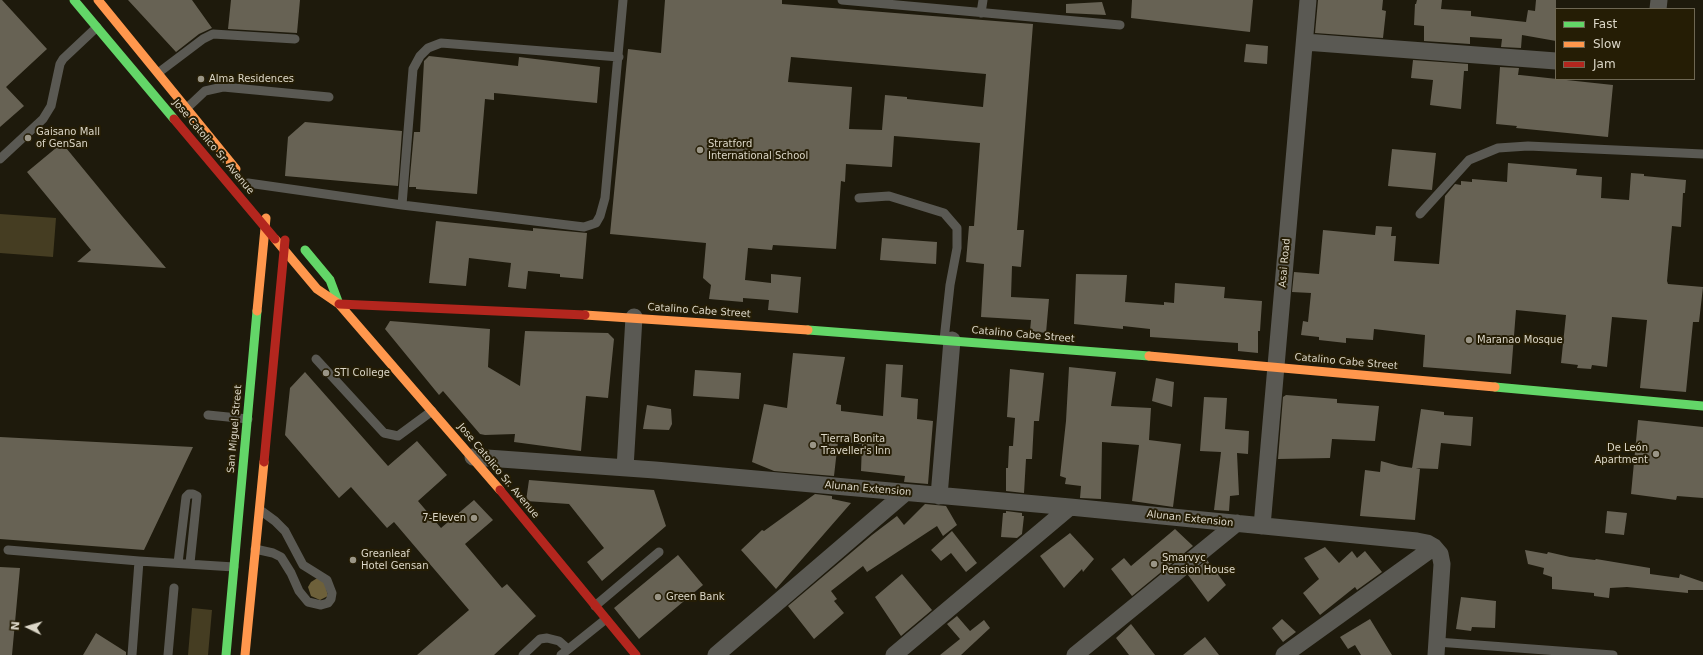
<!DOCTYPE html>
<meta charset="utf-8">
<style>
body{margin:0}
#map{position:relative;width:1703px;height:655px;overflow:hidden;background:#1e1a0c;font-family:"DejaVu Sans",sans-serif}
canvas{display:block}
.legend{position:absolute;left:1555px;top:8px;width:140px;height:72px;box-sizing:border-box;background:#251d05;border:1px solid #6e6753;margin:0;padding:5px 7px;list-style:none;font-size:12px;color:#dcd7c8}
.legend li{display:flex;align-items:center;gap:8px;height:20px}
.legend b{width:20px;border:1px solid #6e6753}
.north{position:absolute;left:8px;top:607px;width:40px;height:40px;-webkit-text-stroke:3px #251d05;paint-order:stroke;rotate:275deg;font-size:11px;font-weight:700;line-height:16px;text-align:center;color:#dcd7c8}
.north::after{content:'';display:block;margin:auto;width:14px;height:18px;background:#dcd7c8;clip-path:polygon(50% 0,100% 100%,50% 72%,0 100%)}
</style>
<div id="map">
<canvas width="1703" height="655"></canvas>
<ul class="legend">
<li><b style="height:5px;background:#63d668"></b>Fast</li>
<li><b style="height:5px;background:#ff974d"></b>Slow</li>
<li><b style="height:5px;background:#b3261e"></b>Jam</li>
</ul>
<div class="north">N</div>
</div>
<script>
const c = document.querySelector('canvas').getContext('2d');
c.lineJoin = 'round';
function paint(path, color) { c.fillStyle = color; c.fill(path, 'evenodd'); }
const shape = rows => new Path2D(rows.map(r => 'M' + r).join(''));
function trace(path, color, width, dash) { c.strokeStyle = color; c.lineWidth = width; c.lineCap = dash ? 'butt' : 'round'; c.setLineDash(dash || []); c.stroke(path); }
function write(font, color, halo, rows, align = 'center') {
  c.font = font + ' "DejaVu Sans",sans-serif'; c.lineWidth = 4; c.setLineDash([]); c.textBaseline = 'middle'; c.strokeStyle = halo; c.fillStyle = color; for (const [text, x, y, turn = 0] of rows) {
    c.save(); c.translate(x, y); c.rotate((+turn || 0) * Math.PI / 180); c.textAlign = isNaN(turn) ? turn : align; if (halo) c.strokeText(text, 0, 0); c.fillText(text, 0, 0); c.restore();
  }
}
const green = shape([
 [0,214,56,218,53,257,0,253],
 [192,608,212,610,208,655,188,655]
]);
const water = shape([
 [319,577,324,579,328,596,320,600,311,596,308,587,311,582]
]);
const building = shape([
 [0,0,2,0,47,49,6,87,24,106,0,127],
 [128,0,192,0,212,28,199,34,176,52],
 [231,0,300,0,297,33,228,29],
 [665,0,782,0,782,4,1033,24,1017,230,1024,230,1021,267,1012,266,1011,297,1049,299,1046,333,1030,331,1031,320,981,317,984,264,966,262,969,226,974,226,980,143,894,136,892,167,846,164,845,182,841,181,836,249,773,245,772,250,748,248,745,280,771,283,771,274,801,277,798,313,768,310,769,300,743,298,743,302,709,299,711,285,703,278,706,243,610,234,628,49,661,53],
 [791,57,986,74,983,107,907,99,907,97,885,95,882,130,849,129,852,87,788,82],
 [1132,0,1253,0,1250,32,1131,18],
 [1318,0,1383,0,1382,10,1386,11,1383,38,1315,33],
 [1417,0,1442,0,1441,9,1471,11,1471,16,1526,22,1528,10,1535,11,1536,0,1556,0,1556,41,1522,35,1521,48,1501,47,1502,39,1470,37,1470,44,1424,41,1424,26,1414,25,1415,4,1416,4],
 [1102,2,1106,15,1066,13,1066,4],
 [1246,44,1268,46,1267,64,1244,62],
 [429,56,518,66,519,57,600,67,597,103,494,93,494,100,485,99,477,194,416,189,416,187,409,187,414,132,420,132,424,61],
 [1413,60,1468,64,1468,71,1464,71,1461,109,1430,105,1433,80,1411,78],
 [1500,67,1519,68,1518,75,1520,75,1613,85,1608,137,1516,128,1517,126,1496,124],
 [305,122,402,131,398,186,285,176,288,137],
 [62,143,122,216,166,268,77,262,91,250,27,172],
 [1392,149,1436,153,1432,190,1388,186],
 [1508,163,1577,169,1576,175,1602,177,1601,198,1629,200,1631,173,1644,174,1644,176,1686,180,1685,193,1683,193,1681,227,1672,226,1667,281,1668,284,1703,287,1699,322,1693,322,1686,392,1640,388,1647,320,1612,317,1607,367,1592,365,1591,369,1577,368,1578,365,1561,363,1566,315,1516,310,1511,374,1423,367,1425,335,1374,329,1373,340,1346,338,1346,343,1319,340,1319,337,1301,335,1303,321,1308,322,1311,293,1292,292,1294,272,1319,274,1323,230,1375,235,1376,226,1392,227,1391,236,1396,236,1394,261,1439,264,1445,196,1455,184,1461,185,1461,181,1472,182,1472,179,1507,182],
 [436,221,533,231,533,228,587,233,583,279,560,277,560,274,528,271,526,289,508,287,511,263,469,258,466,286,429,283],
 [882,238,937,242,936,264,880,260],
 [1076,274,1127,275,1125,302,1164,305,1164,302,1174,303,1175,283,1225,287,1224,298,1262,301,1260,331,1258,331,1258,353,1238,351,1238,343,1150,337,1150,329,1123,326,1123,329,1074,324],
 [390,321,490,329,488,367,520,386,525,331,608,333,614,339,608,398,586,396,581,451,514,442,515,434,485,435,480,434,443,391,439,395,385,329],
 [793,353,845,357,836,404,841,405,841,411,883,416,886,364,903,365,901,397,918,399,917,419,933,421,928,484,904,482,905,476,861,471,862,444,838,441,834,476,774,471,752,462,764,404,787,408],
 [1069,367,1116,372,1111,406,1151,408,1149,440,1181,444,1173,507,1132,501,1139,445,1102,442,1101,499,1080,498,1081,486,1065,484,1066,478,1060,476,1066,421],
 [1010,369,1044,373,1039,421,1034,421,1032,459,1026,459,1024,493,1006,491,1006,468,1008,468,1009,446,1013,446,1015,418,1007,417],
 [695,370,741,373,739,399,693,396],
 [305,372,388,466,417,441,447,475,418,501,441,528,474,500,493,520,465,544,502,588,507,584,536,616,494,655,417,655,469,610,394,522,387,528,351,487,339,498,285,435,290,388],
 [1156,378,1174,382,1172,407,1152,401],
 [1286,395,1337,399,1337,403,1379,406,1375,441,1332,439,1330,458,1278,459,1283,397],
 [1204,397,1227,398,1225,429,1249,431,1248,454,1237,453,1239,495,1230,496,1229,511,1214,510,1221,452,1200,451],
 [647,405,671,409,672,424,669,430,643,429],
 [1421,409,1444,412,1444,415,1473,417,1471,446,1441,443,1438,469,1412,468],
 [1638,420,1703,427,1703,498,1677,496,1676,500,1631,494],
 [0,437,193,447,144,550,0,539],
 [1381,461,1399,466,1420,469,1415,520,1360,516,1365,470,1380,472],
 [529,480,654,490,666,526,602,581,587,562,604,548,569,504,526,501],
 [815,494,832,496,832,499,851,503,776,589,741,550,762,530,764,531],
 [925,504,946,506,957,525,943,536,937,526,867,572,863,566,831,591,837,599,834,601,844,613,814,639,788,606,872,535,897,516,904,525],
 [1006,511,1022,513,1022,516,1024,516,1022,534,1017,538,1001,537,1003,513,1006,513],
 [1607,511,1627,513,1624,535,1605,533],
 [1175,529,1193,546,1132,596,1111,569,1124,558,1131,566],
 [952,531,977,563,966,572,951,553,941,561,931,550],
 [1070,533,1094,559,1083,572,1082,569,1064,588,1040,556],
 [1325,547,1339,563,1352,551,1357,558,1365,551,1382,572,1357,590,1355,587,1320,615,1303,593,1319,579,1304,558],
 [1525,550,1547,554,1548,552,1570,557,1595,560,1596,559,1650,568,1650,574,1679,578,1680,574,1703,582,1703,590,1688,590,1688,593,1627,587,1610,588,1609,598,1594,596,1594,593,1552,589,1552,577,1543,574,1544,568,1528,564],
 [678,555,703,585,639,639,614,608],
 [1207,560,1226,585,1208,602,1188,575],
 [0,567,20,568,12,655,0,655],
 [902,574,932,610,901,636,875,597],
 [1461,597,1496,601,1495,628,1472,627,1471,631,1456,629],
 [957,616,970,631,984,620,990,628,961,655,940,655,960,639,947,624],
 [1282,619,1296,632,1283,642,1272,628],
 [1370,619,1392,655,1361,655,1355,645,1348,649,1340,637],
 [1131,624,1155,655,1129,655,1116,638],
 [96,633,126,652,126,655,83,655],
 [1205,637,1219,655,1183,655]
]);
const lane = shape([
 [842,0,1120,25],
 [981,13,983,0],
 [158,73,203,39,213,34,295,39],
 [187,108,205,91,223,87,329,97],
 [0,159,43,119,51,106,60,64,63,59,97,27],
 [248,183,402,205,584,227,596,223,600,216,605,198,623,0],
 [859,198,889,196,944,213,957,228,957,248,950,285,944,340],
 [402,205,413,69,420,56,428,48,441,43,619,57],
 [1420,214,1469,160,1498,148,1528,146,1703,154],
 [316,359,384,433,398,436,432,411],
 [208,415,248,419],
 [255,549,273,553,281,557,291,573,299,591,308,602,321,605,328,603,331,599,332,593,327,580,303,565,285,531,275,521,260,510],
 [8,550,139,561,234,567],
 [178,563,186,497,189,494,193,494,197,496,190,563],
 [595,606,659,552],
 [1437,642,1613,655],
 [132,655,139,561],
 [168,655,174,588],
 [523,655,540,639,547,638,559,641,568,649],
 [561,655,606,619]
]);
const street = shape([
 [1658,9,1659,0],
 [1305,42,1556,61],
 [473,457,655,470,1070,507,1417,541,1427,543,1434,547,1440,554,1442,564,1436,655],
 [625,468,634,317],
 [939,496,952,340],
 [1262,526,1308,0],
 [716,655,905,493],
 [894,655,1070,507],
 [1075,655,1237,523],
 [1284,655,1434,547]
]);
const fast = shape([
 [74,0,174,119],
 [305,250,330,280,339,304],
 [808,330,1149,356],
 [1495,387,1703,406],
 [226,655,257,311]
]);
const slow = shape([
 [98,0,236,169],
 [275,239,317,289,339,304,500,490],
 [257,311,266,218],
 [585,315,808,330],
 [1149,356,1495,387],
 [245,655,264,462]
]);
const jam = shape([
 [174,119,275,239],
 [339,304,585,315],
 [264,462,285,240],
 [500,490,636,655]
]);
const markers = [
 [201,79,4,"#9a9586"],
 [28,138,4,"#9a9586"],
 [700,150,4,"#9a9586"],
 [1469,340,4,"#9a9586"],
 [326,373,4,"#9a9586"],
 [813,445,4,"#9a9586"],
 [1656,454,4,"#9a9586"],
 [474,518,4,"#9a9586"],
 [353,560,4,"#9a9586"],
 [1154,564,4,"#9a9586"],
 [658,597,4,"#9a9586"]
];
const poiNames = [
 ["Alma Residences",209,79],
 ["Gaisano Mall",36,132],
 ["of GenSan",36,144],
 ["Stratford",708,144],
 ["International School",708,156],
 ["Maranao Mosque",1477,340],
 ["STI College",334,373],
 ["Tierra Bonita",821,439],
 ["Traveller's Inn",821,451],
 ["De León",1648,448,"right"],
 ["Apartment",1648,460,"right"],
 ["7-Eleven",466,518,"right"],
 ["Greanleaf",361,554],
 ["Hotel Gensan",361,566],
 ["Smarvyc",1162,558],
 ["Pension House",1162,570],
 ["Green Bank",666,597]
];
const streetNames = [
 ["Jose Catolico Sr. Avenue",213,147,50],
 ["Asai Road",1285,263,-85],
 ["Catalino Cabe Street",699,311,4],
 ["Catalino Cabe Street",1023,335,5],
 ["Catalino Cabe Street",1346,362,5],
 ["San Miguel Street",235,429,-85],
 ["Jose Catolico Sr. Avenue",498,471,50],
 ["Alunan Extension",868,489,5],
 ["Alunan Extension",1190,519,6]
];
paint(green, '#453d22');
paint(water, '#6d603a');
paint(building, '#676254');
trace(lane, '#5a5953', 9);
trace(street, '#5a5953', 17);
trace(fast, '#63d668', 9);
trace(slow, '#ff974d', 9);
trace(jam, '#b3261e', 9);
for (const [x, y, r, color] of markers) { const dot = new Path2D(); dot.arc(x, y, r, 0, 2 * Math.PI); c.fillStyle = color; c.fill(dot); trace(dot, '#251d05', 1.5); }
write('10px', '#dcd7c8', '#251d05', poiNames, 'left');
write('10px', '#dcd7c8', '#251d05', streetNames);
</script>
